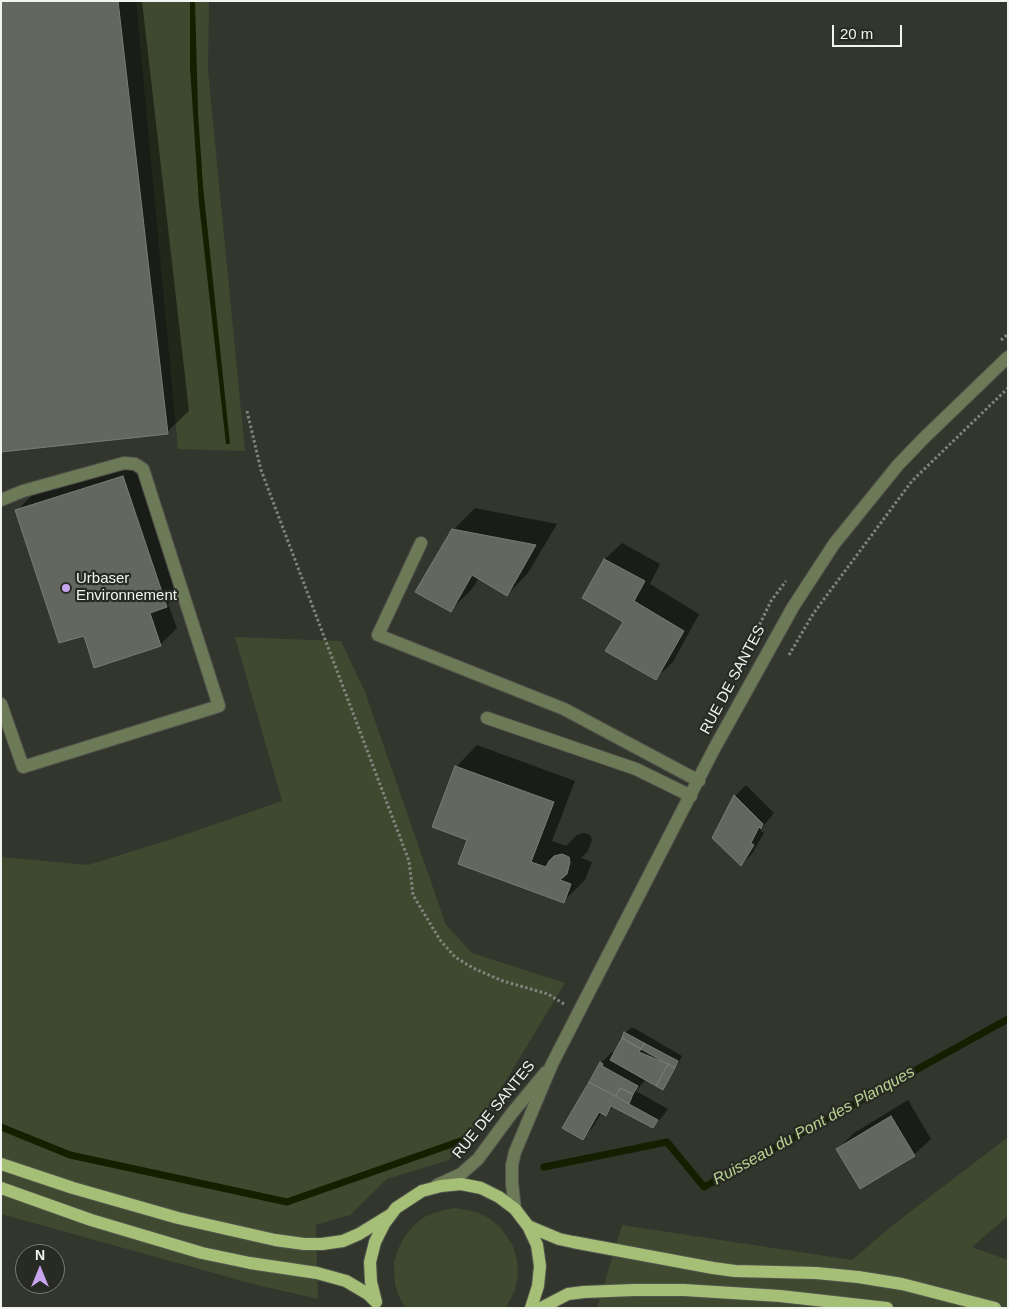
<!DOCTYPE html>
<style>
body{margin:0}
#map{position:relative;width:1009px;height:1309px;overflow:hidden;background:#32362d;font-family:Arial,sans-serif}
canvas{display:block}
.frame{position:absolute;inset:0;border:2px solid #f2f4ef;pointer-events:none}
.north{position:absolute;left:15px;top:1244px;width:50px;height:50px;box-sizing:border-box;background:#282b24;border:1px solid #797b75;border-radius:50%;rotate:0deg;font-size:14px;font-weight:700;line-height:20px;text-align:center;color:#f2f4ef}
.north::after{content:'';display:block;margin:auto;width:18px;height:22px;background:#c8a6ef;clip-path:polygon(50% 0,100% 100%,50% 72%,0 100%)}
.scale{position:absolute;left:832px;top:25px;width:70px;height:22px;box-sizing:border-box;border:2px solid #f2f4ef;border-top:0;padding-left:6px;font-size:15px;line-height:18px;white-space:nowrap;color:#f2f4ef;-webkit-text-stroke:4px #282b24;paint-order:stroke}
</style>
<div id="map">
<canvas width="1009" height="1309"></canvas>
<div class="frame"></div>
<div class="north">N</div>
<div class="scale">20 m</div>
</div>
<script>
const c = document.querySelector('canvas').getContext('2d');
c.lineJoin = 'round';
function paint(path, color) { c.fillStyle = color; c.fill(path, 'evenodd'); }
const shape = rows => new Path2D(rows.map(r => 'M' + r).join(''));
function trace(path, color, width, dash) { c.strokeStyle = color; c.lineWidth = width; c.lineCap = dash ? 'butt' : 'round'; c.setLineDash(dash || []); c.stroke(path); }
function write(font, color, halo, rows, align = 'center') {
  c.font = font + ' Arial,sans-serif'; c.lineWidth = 4.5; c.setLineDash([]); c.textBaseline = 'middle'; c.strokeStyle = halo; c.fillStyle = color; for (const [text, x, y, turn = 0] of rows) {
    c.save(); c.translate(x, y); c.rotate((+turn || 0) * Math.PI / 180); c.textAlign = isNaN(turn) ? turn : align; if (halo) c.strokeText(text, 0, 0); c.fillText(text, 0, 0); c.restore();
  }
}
const green = shape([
 [136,1,209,1,208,71,245,451,178,449],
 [235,637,341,641,365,692,446,925,472,953,565,983,499,1092,449,1160,387,1179,350,1215,316,1225,318,1299,253,1284,1,1214,1,857,88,865,175,838,282,801],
 [1008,1137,1008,1216,972,1247,1008,1260,1008,1308,597,1308,622,1225,852,1260,893,1225],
 [455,1208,476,1212,489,1218,501,1228,513,1246,517,1260,518,1275,515,1290,506,1308,406,1308,400,1299,395,1285,394,1263,398,1249,405,1236,414,1225,426,1216,440,1211]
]);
const water = shape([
 [190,1,195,1,198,112,203,186,230,444,226,444,199,204,190,67]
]);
const shadow = shape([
 [1,1,142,1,189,411,167,432],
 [139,460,183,590,168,604,177,628,160,645,84,634,17,511,33,494],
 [475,508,557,524,528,573,507,595,479,578,472,589,451,610,453,530],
 [622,543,660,564,650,584,699,614,673,662,656,678,625,622,584,598,605,559],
 [477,745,575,781,552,841,566,846,577,835,584,833,590,835,592,840,588,851,581,858,592,862,585,880,564,901,469,839,456,767],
 [746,785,774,813,765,824,761,831,764,833,752,854,741,865,735,796],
 [631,1028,634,1028,682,1056,667,1083,662,1088,646,1079,636,1091,668,1109,663,1116,652,1127,614,1106,606,1114,602,1112,593,1127,582,1138,564,1128,601,1063,612,1052,615,1054,625,1033],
 [908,1100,931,1139,914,1155,838,1149,854,1133]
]);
const stream = shape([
 [1,1127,70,1155,287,1202,472,1137],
 [544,1167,667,1142,704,1187,1008,1019]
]);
const building = shape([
 [1,1,118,1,168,434,1,452,1,1],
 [123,476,167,607,150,613,161,646,94,668,84,636,59,643,15,510,123,476],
 [452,529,536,545,507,596,472,575,451,612,415,592,452,529],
 [604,559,645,581,634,601,684,631,656,680,605,651,623,622,582,598,604,559],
 [455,766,554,802,531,862,546,867,549,861,554,856,562,854,569,857,570,862,567,874,560,880,571,884,564,903,458,864,467,840,432,827,455,766],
 [734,795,763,824,761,829,759,827,751,843,754,845,741,866,712,838,734,795],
 [624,1032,644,1043,641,1049,622,1038,624,1032],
 [622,1038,641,1049,639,1052,668,1064,656,1086,610,1060,622,1038],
 [644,1043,678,1061,675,1068,641,1049,644,1043],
 [600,1062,603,1064,602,1066,638,1086,633,1094,620,1088,616,1096,589,1082,600,1062],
 [668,1064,675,1068,663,1090,656,1086,668,1064],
 [589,1082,658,1120,653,1128,611,1106,606,1116,599,1112,583,1140,562,1128,589,1082],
 [620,1088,633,1094,629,1104,616,1096,620,1088],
 [891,1116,915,1156,860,1189,836,1149,891,1116]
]);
const path = shape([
 [1001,340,1008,334],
 [247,411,261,470,409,861,413,895,440,940,455,957,473,968,503,981,548,994,564,1004],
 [753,638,771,601,786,581],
 [789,655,813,614,912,481,1008,388]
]);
const minor = shape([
 [1,500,23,491,124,463,135,464,143,469,219,706,23,767,1,704],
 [421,543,378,635,564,709,699,781],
 [487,718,636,769,691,796],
 [437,1185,461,1174,478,1159,512,1113,546,1072],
 [515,1209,512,1183,512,1165,515,1152,552,1064,714,749,793,607,834,544,898,465,924,438,1008,357]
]);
const major = shape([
 [1,1164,73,1188,178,1218,275,1240,304,1244,322,1244,343,1241,359,1234,390,1215],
 [1,1188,91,1220,202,1253,250,1263,317,1273,346,1281,368,1294,376,1302],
 [528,1226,559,1239,573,1242,713,1268,735,1271,816,1273,858,1277,902,1284,995,1308],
 [376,1302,371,1282,370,1262,375,1242,384,1224,396,1208,422,1191,441,1186,461,1184,481,1188,499,1197,515,1209,528,1226,537,1245,540,1266,538,1286,531,1308],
 [541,1308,568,1294,584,1292,634,1290,684,1290,780,1296,887,1308]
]);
const markers = [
 [66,588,5,"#c8a6ef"]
];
const poiNames = [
 ["Urbaser",76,579],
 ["Environnement",76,596]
];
const streetNames = [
 ["RUE DE SANTES",733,680,-62],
 ["RUE DE SANTES",494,1110,-51]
];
const waterNames = [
 ["Ruisseau du Pont des Planques",814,1126,-29]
];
paint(green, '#3f492f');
paint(water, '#141f00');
paint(shadow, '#0007');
trace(stream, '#141f00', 7);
paint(building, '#64675e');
trace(building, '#797d73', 1);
trace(minor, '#51544c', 14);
trace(major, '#51544c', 14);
trace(path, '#82857e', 3, [2.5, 2.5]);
trace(minor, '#6d7a57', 12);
trace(major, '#a5bf76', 12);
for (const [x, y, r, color] of markers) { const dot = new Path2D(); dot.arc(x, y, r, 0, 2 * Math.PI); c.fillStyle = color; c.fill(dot); trace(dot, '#282b24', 2); }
write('15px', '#f2f4ef', '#282b24', poiNames, 'left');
write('15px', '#f2f4ef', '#282b24', streetNames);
write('italic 16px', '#b9d191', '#282b24', waterNames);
</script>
